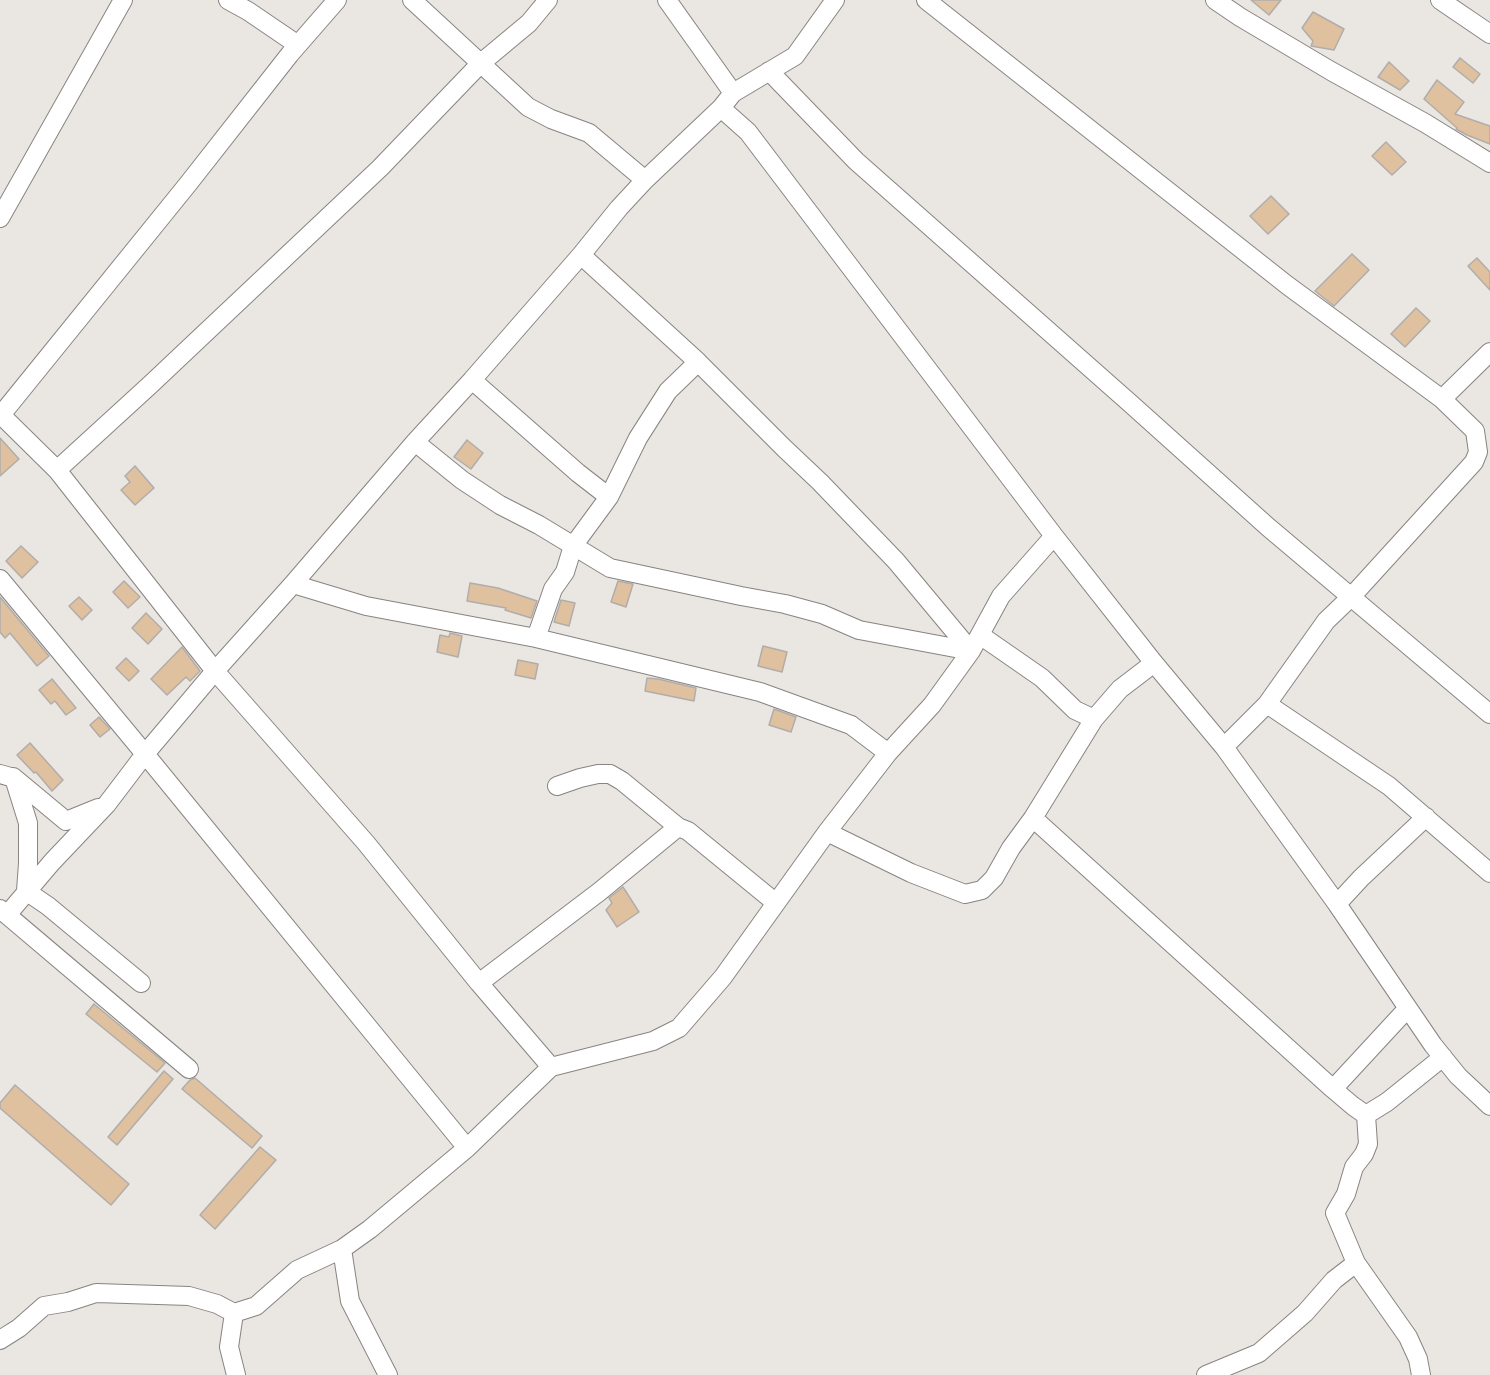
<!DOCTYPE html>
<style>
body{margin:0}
canvas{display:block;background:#eae6e2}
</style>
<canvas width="1490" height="1375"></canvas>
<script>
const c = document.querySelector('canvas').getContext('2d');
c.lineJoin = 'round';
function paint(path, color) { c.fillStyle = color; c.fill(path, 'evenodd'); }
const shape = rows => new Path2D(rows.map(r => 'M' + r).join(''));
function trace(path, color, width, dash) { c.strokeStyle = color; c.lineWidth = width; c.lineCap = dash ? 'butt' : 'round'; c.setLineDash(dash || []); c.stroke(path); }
const building = shape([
 [1251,0,1281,0,1269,15,1251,0],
 [1313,12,1344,29,1334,50,1311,46,1313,41,1302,28,1313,12],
 [1460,58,1480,74,1473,83,1453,67,1460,58],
 [1389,62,1409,81,1400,90,1378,77,1389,62],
 [1437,80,1464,102,1455,114,1490,126,1490,144,1467,135,1456,129,1457,128,1424,99,1437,80],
 [1386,142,1406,162,1392,175,1372,156,1386,142],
 [1271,196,1289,214,1268,234,1250,216,1271,196],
 [1352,254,1369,270,1334,306,1315,291,1352,254],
 [1477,258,1490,272,1490,290,1468,266,1477,258],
 [1416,308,1430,321,1405,347,1391,334,1416,308],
 [0,438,19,459,0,476,0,438],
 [467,440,483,453,471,469,454,457,467,440],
 [135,466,154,488,135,505,121,490,130,482,125,476,135,466],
 [21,546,38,562,22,578,6,561,21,546],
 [124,581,140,597,128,608,113,592,124,581],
 [618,581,633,584,626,607,611,602,618,581],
 [470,583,498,588,537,601,531,618,505,610,506,608,467,601,470,583],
 [0,597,49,656,37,666,10,633,5,638,0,632,0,597],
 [79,597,92,610,82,620,69,606,79,597],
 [561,600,575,603,569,626,554,622,561,600],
 [146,613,162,629,148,644,132,628,146,613],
 [450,633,462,636,458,657,437,652,440,635,449,637,450,633],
 [763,646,787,652,782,672,758,666,763,646],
 [182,647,200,671,190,681,186,677,167,695,151,679,182,647],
 [126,658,139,671,129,681,116,668,126,658],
 [518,660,538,664,535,679,515,675,518,660],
 [647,678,658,679,696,688,694,701,645,691,647,678],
 [52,679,76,708,66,715,55,701,51,704,39,690,52,679],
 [774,709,796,717,791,732,769,725,774,709],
 [99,717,110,729,100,737,90,725,99,717],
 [30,743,63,780,52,791,36,772,34,773,17,755,30,743],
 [623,887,639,912,617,927,606,910,612,903,609,898,623,887],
 [94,1004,165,1063,157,1072,86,1014,94,1004],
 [164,1071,173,1079,117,1145,108,1137,164,1071],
 [195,1078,262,1136,252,1148,182,1089,190,1080,195,1078],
 [15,1085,129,1184,111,1205,0,1108,0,1103,15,1085],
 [260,1147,276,1160,215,1229,200,1215,260,1147]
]);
const minor = shape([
 [228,0,248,11,298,45],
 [412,0,528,107,551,119,589,133,645,180],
 [667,0,733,93],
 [926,0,1287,285,1442,399,1475,431,1478,452,1474,462,1352,596,1326,621,1267,704,1224,747],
 [1215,0,1240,17,1331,71,1425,123,1490,163],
 [1440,0,1490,34],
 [769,71,856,161,1131,404,1268,527,1490,714],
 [721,108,748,132,1054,536,1154,663,1224,747,1337,904,1433,1045,1458,1076,1490,1106],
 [0,218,123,0],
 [581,255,698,362,784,448,820,482,896,561,971,651],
 [472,380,578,473,609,497],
 [1442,399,1490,352],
 [0,414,57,470,215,671,366,843,479,983,551,1067,467,1148],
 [1,415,188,184,290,54,337,0],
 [415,442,462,480,500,505,539,525,610,568,741,596,785,604,822,614,859,630,971,651],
 [57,470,150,385,380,168,481,63,529,23,548,0],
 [0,579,145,754,467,1148,370,1229,342,1249,350,1301,388,1375],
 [293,584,366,606,536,638,760,692,851,725,888,753],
 [980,635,1042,678,1075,710,1094,719],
 [536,638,553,589,565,572,573,546,609,497,638,438,668,391,698,362],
 [1267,704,1389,786,1490,873],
 [0,774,14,778,28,823,28,863,26,891,48,906,141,983],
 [13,777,66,821,98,808],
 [557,786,580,778,598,774,610,774,622,781,678,827,688,831,776,903],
 [1033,818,1333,1089,1353,1106,1366,1115,1387,1102,1443,1057],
 [827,832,911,873,965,894,982,890,994,878,1011,848,1033,818,1094,719,1120,689,1154,663],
 [1337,904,1361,878,1426,817],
 [0,909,189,1069],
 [7,915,52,862,107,804,145,754,215,671,293,584,415,442,472,380,581,255,619,208,645,180,721,108,733,93,795,56,835,0],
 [479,983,599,892,678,827],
 [551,1067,653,1041,679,1028,723,977,827,832,888,753,932,705,971,651,1001,596,1054,536],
 [1333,1089,1407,1009],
 [1366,1115,1368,1144,1364,1154,1354,1167,1346,1194,1335,1213,1356,1263,1408,1337,1418,1359,1421,1375],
 [234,1313,229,1347,236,1375],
 [0,1340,19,1328,44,1306,68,1302,96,1293,189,1296,217,1304,234,1313,256,1306,297,1270,342,1249],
 [1206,1375,1259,1353,1305,1313,1334,1280,1356,1263]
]);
paint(building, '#dfc09f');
trace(building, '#b1adaa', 1.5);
trace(minor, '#888481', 20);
trace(minor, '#fff', 18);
</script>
